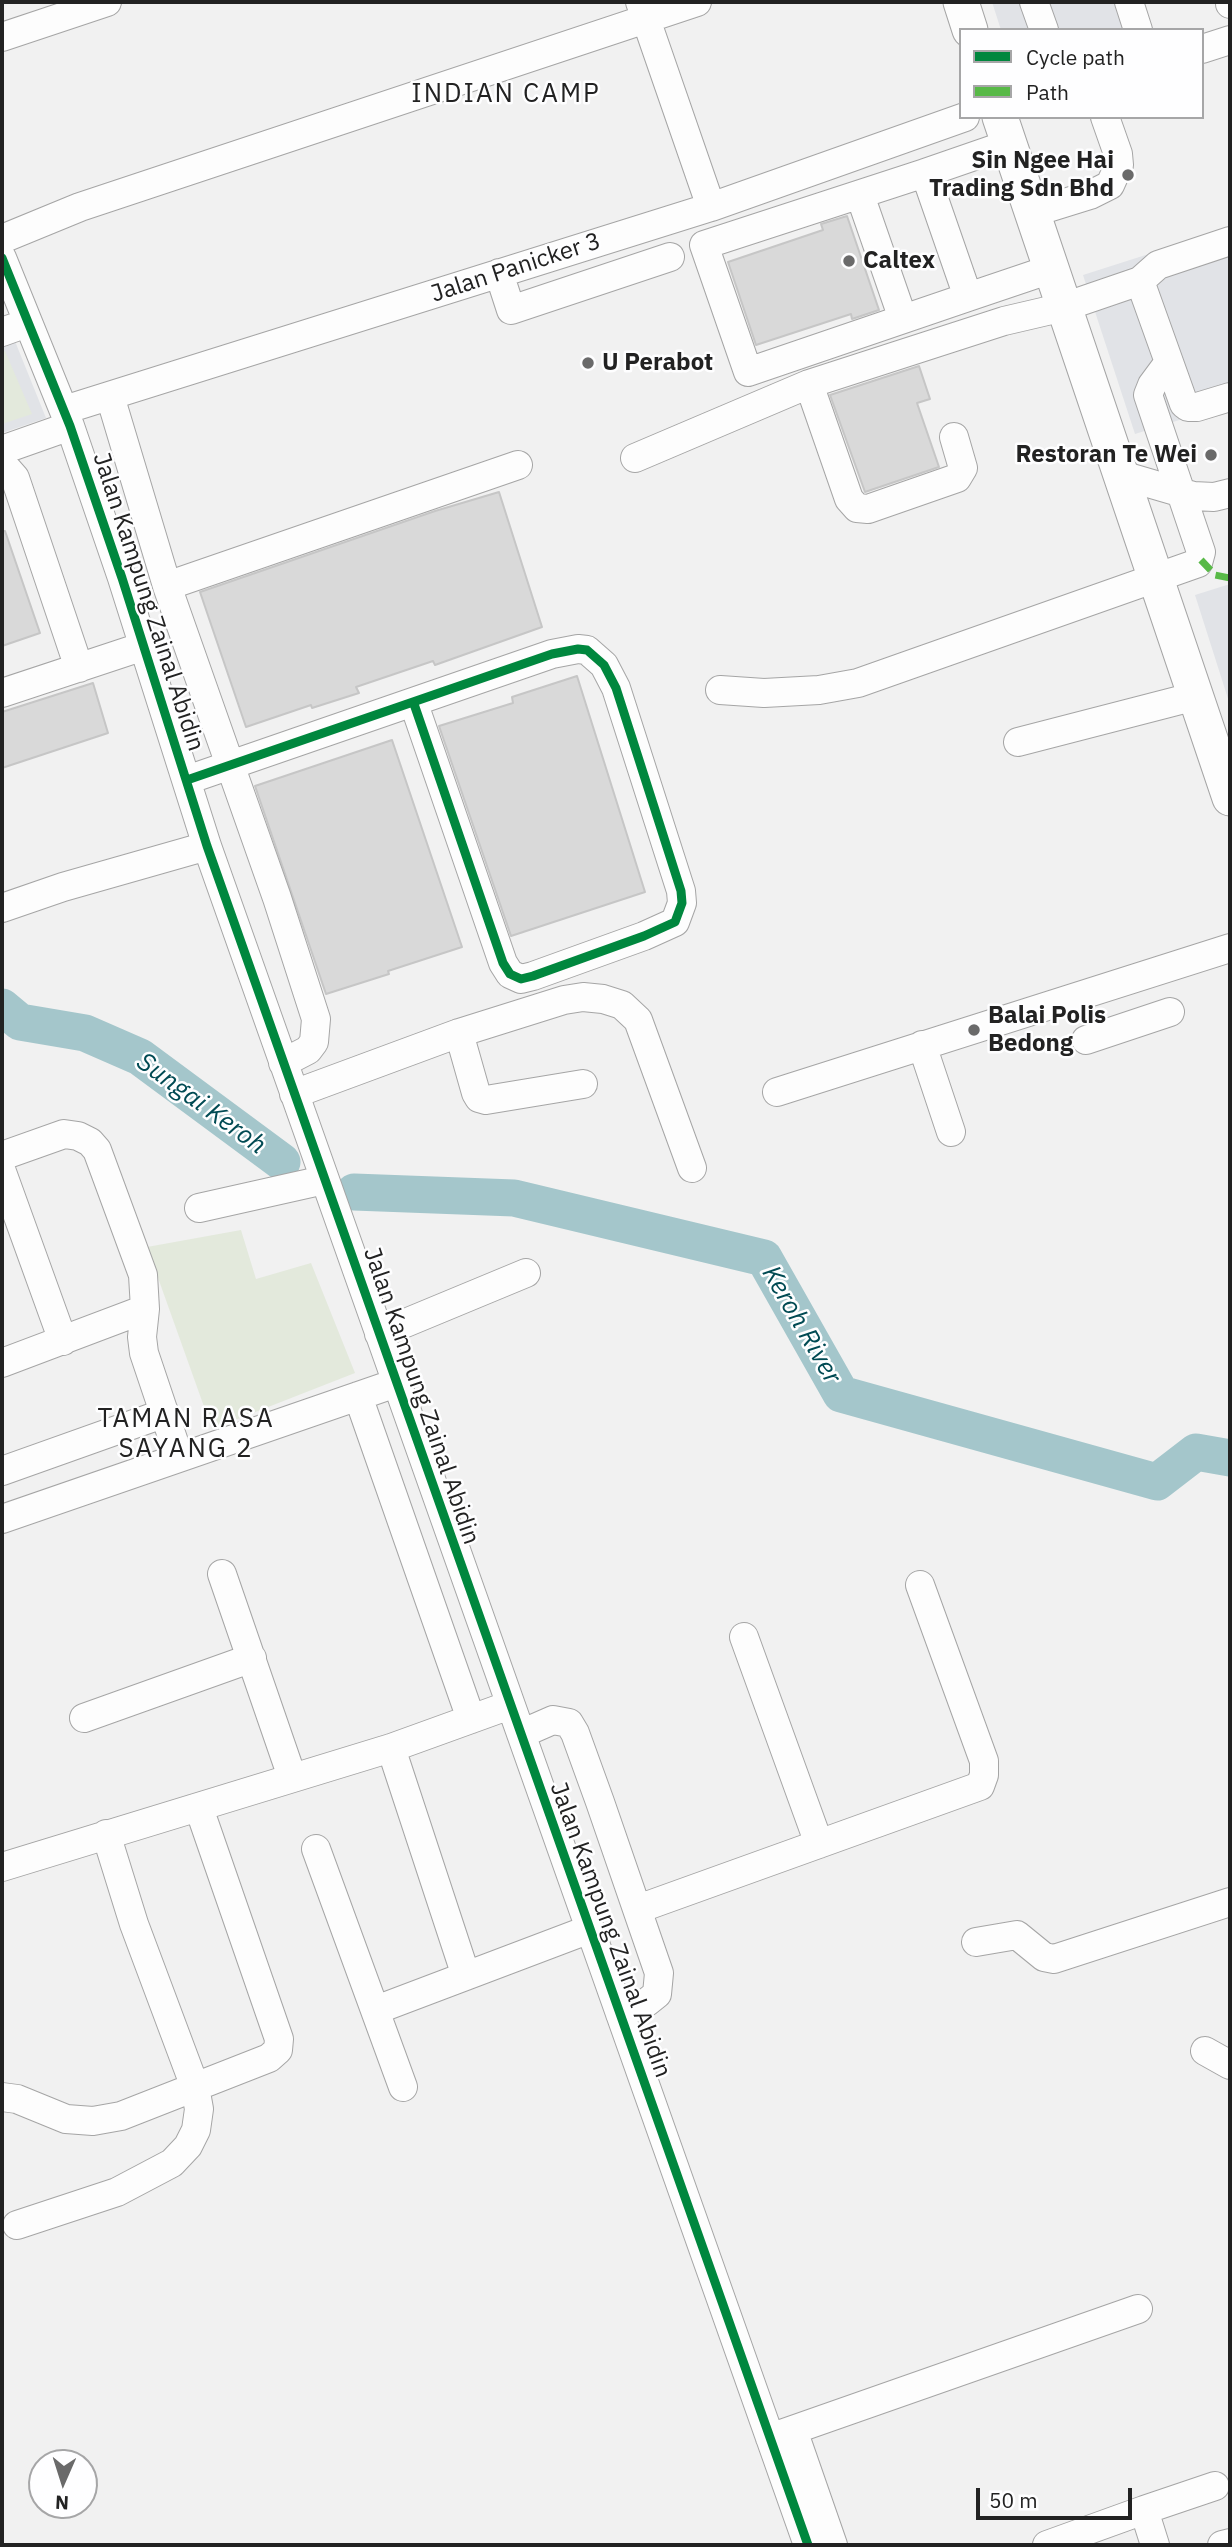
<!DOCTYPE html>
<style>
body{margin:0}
#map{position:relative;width:1232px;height:2547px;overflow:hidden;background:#f1f1f1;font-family:"IBM Plex Sans",sans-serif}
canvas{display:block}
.frame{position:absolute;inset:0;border:4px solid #222;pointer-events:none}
.legend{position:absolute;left:959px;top:28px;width:245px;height:91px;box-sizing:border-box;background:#fefeff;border:2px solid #a6a6a7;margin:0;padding:9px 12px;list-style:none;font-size:21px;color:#222}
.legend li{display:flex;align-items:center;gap:14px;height:35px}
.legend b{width:35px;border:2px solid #a6a6a7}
.north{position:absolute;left:28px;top:2449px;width:70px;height:70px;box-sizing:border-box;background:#fefeff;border:2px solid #a6a6a7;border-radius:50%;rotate:183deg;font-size:19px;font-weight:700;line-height:28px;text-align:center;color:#222}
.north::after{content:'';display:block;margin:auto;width:24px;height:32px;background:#6a6a6a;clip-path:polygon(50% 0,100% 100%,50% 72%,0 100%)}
.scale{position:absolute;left:976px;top:2488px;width:156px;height:32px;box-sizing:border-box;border:4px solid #222;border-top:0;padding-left:9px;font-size:21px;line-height:24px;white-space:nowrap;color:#222;-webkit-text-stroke:5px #fefeff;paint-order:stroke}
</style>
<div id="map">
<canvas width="1232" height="2547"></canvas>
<div class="frame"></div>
<ul class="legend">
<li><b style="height:9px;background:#00873e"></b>Cycle path</li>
<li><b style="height:9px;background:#58b947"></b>Path</li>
</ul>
<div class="north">N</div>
<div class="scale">50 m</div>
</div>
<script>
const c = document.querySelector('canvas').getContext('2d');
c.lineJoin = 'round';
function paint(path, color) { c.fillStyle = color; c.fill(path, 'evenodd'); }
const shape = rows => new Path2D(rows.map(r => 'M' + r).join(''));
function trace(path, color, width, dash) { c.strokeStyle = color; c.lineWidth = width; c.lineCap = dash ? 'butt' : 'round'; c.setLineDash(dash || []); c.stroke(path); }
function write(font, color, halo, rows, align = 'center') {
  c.font = font + ' "IBM Plex Sans",sans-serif'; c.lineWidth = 5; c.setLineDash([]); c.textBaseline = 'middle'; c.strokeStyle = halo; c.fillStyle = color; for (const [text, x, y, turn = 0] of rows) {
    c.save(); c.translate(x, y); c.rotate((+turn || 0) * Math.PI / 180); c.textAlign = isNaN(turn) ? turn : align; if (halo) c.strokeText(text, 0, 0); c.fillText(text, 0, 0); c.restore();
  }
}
const built = shape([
 [992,2,1136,2,1145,30,1001,30],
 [1227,229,1230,238,1230,404,1135,434,1083,275],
 [2,309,46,418,2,433],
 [1230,584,1230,705,1195,595]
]);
const green = shape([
 [5,351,32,414,2,424,2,352],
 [241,1230,256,1279,311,1263,355,1373,212,1429,147,1247]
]);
const river = shape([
 [2,1007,20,1022,85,1033,140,1057,282,1162],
 [354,1192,514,1198,764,1258,841,1394,1157,1482,1196,1452,1230,1458]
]);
const building = shape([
 [847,216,879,310,852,319,851,314,756,345,728,262,823,230,821,224,847,216],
 [919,366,930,399,917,403,939,467,865,492,830,395,919,366],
 [499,492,542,627,435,665,433,661,356,687,359,693,312,708,311,705,246,727,200,592,435,511,499,492],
 [2,531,5,531,40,633,2,646,2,531],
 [577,676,645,892,511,936,439,726,513,703,512,697,577,676],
 [93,683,108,733,2,768,2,712,93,683],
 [392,740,462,947,388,971,389,974,326,994,255,786,392,740]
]);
const minor = shape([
 [640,2,711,207],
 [1034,2,1044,30],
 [1129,2,1138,30],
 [1230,2,1230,4],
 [2,37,107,2],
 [1202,49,1230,40],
 [1009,144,925,173,968,297,1051,269],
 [925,173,704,245,748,372,968,297],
 [860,195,903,319],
 [1032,213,1090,195,1110,185,1119,165,1118,154,1105,117],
 [2,239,80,207,697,2],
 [2,258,70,426,122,578,207,846,808,2545],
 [499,273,511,310,670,257],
 [1140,281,1184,404,1188,407,1197,407,1230,397],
 [2,332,27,323],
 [809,384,849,499,857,508,868,509,957,478,963,468,954,437],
 [110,396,167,586,277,898,316,1019,314,1042,308,1050,283,1063],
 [64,410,711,207,965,117],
 [2,450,70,426],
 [635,458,809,384,1004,321,1064,307,1140,281,1158,265,1230,241],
 [2,471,8,470,15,478,79,668],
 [1121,475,1193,496,1214,497,1230,493],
 [167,586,518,465],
 [720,690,764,693,819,690,858,683,1198,563,1201,552,1148,395,1152,385,1169,362],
 [2,693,144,646],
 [1018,742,1196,696],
 [187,780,552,654,578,649,587,650,604,665,616,688,681,891,682,903,675,922,644,936,533,976,521,979,510,974,503,963,414,704],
 [2,908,63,887,207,846],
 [459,1033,476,1093,479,1098,486,1100,583,1084],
 [1086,1040,1170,1012],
 [922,1045,951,1132],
 [777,1092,1230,948],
 [294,1094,459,1033,564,1000,583,997,603,999,622,1005,638,1020,692,1168],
 [2,1156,64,1134,78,1136,90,1142,97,1150,143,1275,145,1309,142,1337,144,1353,179,1457],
 [2,1172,63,1341],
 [199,1208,324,1180],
 [379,1334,526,1273],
 [2,1363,145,1309],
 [358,1396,471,1719],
 [2,1471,165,1413],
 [2,1519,396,1383],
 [222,1574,292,1777],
 [744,1637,819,1844],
 [84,1718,252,1658],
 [521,1734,553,1720,569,1723,575,1733,600,1802,659,1973,657,1994,647,2002,620,2014],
 [391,1748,466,1976],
 [316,1849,403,2087],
 [2,1867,391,1748,510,1705],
 [638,1909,980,1786,984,1775,984,1761,920,1585],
 [976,1942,1017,1935,1044,1957,1054,1959,1230,1902],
 [376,2010,590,1929],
 [1205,2051,1230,2065],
 [2,2097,17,2099,66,2119,93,2121,121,2116,195,2087,134,1924,106,1834],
 [17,2225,117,2192,172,2163,188,2146,196,2130,199,2109,195,2087,269,2058,278,2050,279,2039,199,1808],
 [793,2430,833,2545],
 [770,2438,1138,2309],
 [1144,2510,1215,2486],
 [1047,2545,1144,2510,1155,2545],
 [1222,2545,1230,2543]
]);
const major = shape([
 [961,2,970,30],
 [1000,117,1230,798]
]);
const quiet = shape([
 [1201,560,1215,575,1230,578]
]);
const cycleway = shape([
 [2,258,70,426,122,578,207,846,808,2545],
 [187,780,552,654,578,649,587,650,604,665,616,688,681,891,682,903,675,922,644,936,533,976,521,979,510,974,503,963,414,704]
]);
const markers = [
 [1128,175,7,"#6a6a6a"],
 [849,261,7,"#6a6a6a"],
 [588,363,7,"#6a6a6a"],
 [1211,455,7,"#6a6a6a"],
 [974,1030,7,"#6a6a6a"]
];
const poiNames = [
 ["Sin Ngee Hai",1114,161,"right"],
 ["Trading Sdn Bhd",1114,189,"right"],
 ["Caltex",863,261],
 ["U Perabot",602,363],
 ["Restoran Te Wei",1197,455,"right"],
 ["Balai Polis",988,1016],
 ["Bedong",988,1044]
];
const streetNames = [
 ["Jalan Panicker 3",516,268,-18],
 ["Jalan Kampung Zainal Abidin",148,602,72],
 ["Jalan Kampung Zainal Abidin",421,1396,71],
 ["Jalan Kampung Zainal Abidin",610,1930,70]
];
const neighbourhoodNames = [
 ["INDIAN CAMP",506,94],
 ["TAMAN RASA",186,1419],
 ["SAYANG 2",186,1449]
];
const waterNames = [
 ["Sungai Keroh",201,1104,36],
 ["Keroh River",801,1325,60]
];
paint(built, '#e1e3e7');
paint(green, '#e3e9dc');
trace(river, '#a4c6cb', 37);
paint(building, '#d9d9d9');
trace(building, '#c6c6c6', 2);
trace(minor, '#a5a5a5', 30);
trace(major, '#a5a5a5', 37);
trace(minor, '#fdfdfd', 28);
trace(major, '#fdfdfd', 35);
trace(quiet, '#58b947', 7, [14, 7]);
trace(cycleway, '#00873e', 9);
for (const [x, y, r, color] of markers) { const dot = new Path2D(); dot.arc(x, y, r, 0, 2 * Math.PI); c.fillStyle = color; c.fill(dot); trace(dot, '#fefeff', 2.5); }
write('bold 24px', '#222', '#fefeff', poiNames, 'left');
write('24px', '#222', '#fefeff', streetNames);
c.letterSpacing = '2px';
write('26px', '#222', '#fefeff', neighbourhoodNames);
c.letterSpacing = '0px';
write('italic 26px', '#004a53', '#fefeff', waterNames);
</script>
